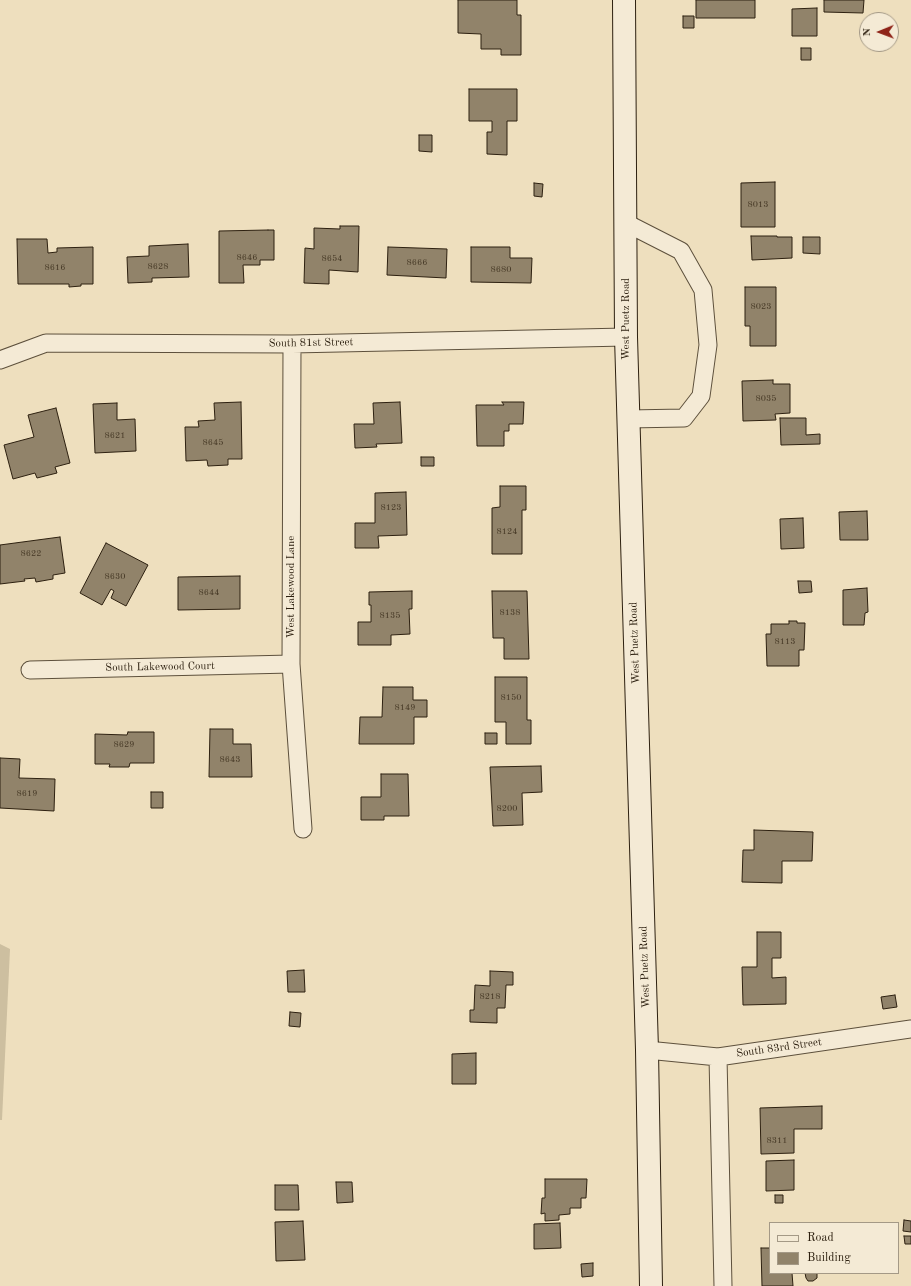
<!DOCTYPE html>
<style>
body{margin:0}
#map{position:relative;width:911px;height:1286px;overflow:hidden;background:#eedfbe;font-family:"Old Standard TT",serif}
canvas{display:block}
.legend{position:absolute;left:769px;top:1222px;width:130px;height:52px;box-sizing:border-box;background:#f4ead5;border:1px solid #a49986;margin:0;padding:5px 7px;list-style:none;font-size:12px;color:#2d2010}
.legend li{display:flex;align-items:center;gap:8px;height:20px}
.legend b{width:20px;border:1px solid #a49986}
.north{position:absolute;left:859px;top:12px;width:40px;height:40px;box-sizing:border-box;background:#f4ead5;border:1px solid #a49986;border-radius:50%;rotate:269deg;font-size:11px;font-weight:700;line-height:16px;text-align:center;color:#2d2010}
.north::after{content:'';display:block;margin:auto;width:14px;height:18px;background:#8f2418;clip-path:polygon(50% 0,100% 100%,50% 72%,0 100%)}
</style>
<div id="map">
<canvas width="911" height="1286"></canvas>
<ul class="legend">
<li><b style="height:5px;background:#f4ead5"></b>Road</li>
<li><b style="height:11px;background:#91836a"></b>Building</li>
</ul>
<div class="north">N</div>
</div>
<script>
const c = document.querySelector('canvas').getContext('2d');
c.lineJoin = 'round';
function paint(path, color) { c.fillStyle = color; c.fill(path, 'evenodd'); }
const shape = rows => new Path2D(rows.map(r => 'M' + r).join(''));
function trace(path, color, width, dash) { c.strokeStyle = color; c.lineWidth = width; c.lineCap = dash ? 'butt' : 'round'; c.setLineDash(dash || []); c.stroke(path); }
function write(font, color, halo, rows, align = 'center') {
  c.font = font + ' "Old Standard TT",serif'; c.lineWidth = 3; c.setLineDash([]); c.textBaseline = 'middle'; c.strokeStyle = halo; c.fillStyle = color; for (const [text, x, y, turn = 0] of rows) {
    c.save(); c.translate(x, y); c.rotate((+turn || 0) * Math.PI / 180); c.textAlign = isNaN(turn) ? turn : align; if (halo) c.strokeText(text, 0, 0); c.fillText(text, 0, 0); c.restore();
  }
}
const green = shape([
 [0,944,10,949,2,1120,0,1120]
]);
const building = shape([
 [458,0,517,0,517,15,521,15,521,55,501,55,501,49,481,49,481,34,458,33,458,0],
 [696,0,755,0,755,18,696,18,696,0],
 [824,0,864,0,863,13,824,12,824,0],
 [817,8,817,36,792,36,792,9,817,8],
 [683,16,694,16,694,28,683,28,683,16],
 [801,48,811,48,811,60,801,60,801,48],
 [469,89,517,89,517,121,507,121,507,155,487,154,487,132,492,132,492,121,469,121,469,89],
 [419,135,432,135,432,152,419,151,419,135],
 [775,182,775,227,741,227,741,183,775,182],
 [534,183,543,184,542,197,534,196,534,183],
 [340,226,359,226,358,272,329,270,329,284,304,283,305,248,314,249,314,228,340,229,340,226],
 [268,230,274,230,274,260,260,260,260,265,243,265,244,283,219,283,219,231,268,230],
 [751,236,777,236,777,237,792,237,792,258,752,260,751,236],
 [803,237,820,237,820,254,803,253,803,237],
 [17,239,47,239,48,253,57,252,57,248,93,247,93,284,81,284,81,286,69,287,69,284,18,284,17,239],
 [188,244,189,277,152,278,152,282,128,283,127,257,149,256,149,246,188,244],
 [388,247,447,249,446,278,387,275,388,247],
 [471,247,510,247,510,258,532,258,531,283,471,282,471,247],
 [745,287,776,287,776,346,750,346,750,326,745,326,745,287],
 [773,380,773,384,790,384,790,413,775,414,776,420,743,421,742,381,773,380],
 [241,402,242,459,228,459,228,465,208,466,207,460,186,461,185,427,199,427,198,421,215,420,214,403,241,402],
 [400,402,402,443,376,444,377,447,355,448,354,424,374,424,373,403,400,402],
 [502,402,524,402,523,424,509,424,509,431,504,431,504,446,477,446,476,405,504,405,502,402],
 [117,403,117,420,135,419,136,451,95,453,93,404,117,403],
 [56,408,70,463,55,467,57,473,37,478,35,473,13,479,4,445,34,437,28,415,56,408],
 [780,418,806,418,806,435,820,434,820,444,781,445,780,418],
 [421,457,434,457,434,466,421,466,421,457],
 [500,486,526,486,526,510,522,510,522,554,492,554,492,508,500,507,500,486],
 [406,492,407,535,378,536,379,548,355,548,355,523,375,523,375,493,406,492],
 [867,511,868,540,840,540,839,512,867,511],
 [803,518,804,548,781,549,780,519,803,518],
 [60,537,65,573,53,575,53,579,36,582,35,578,24,579,25,581,0,584,0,545,60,537],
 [106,543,148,565,126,606,111,598,114,591,111,589,102,605,80,593,106,543],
 [240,576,240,609,178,610,178,577,240,576],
 [798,581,811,581,812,592,799,593,798,581],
 [867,588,868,612,865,613,864,625,843,625,843,590,867,588],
 [412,591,412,609,409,609,410,634,391,635,391,645,358,645,358,622,371,622,371,605,369,605,369,592,412,591],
 [492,591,527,591,529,659,504,659,504,638,493,638,492,591],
 [789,621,797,621,797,623,805,623,804,650,799,650,799,666,767,666,766,634,771,634,771,624,789,624,789,621],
 [495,677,527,677,527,720,531,720,531,744,506,744,506,722,495,722,495,677],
 [383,687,413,687,413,700,427,700,427,717,414,717,414,744,359,744,360,717,382,717,383,687],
 [210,729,233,729,233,744,251,744,252,777,209,777,210,729],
 [128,732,154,732,154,763,130,763,129,767,109,767,110,764,95,764,95,734,127,735,128,732],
 [485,733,497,733,497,744,485,744,485,733],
 [0,758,20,759,19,778,55,779,54,811,0,808,0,758],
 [541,766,542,792,522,793,523,825,493,826,490,767,541,766],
 [381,774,408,774,409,816,384,816,384,820,361,820,361,797,381,797,381,774],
 [151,792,163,792,163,808,151,808,151,792],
 [754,830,813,832,812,861,782,861,782,883,742,882,743,850,754,850,754,830],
 [757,932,781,932,781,958,772,958,772,978,786,977,786,1004,743,1005,742,967,757,967,757,932],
 [304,970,305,992,288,992,287,971,304,970],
 [490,971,513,972,513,985,506,985,505,1008,497,1008,497,1023,470,1022,470,1010,474,1010,475,985,490,986,490,971],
 [895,995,897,1007,883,1009,881,997,895,995],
 [290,1012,301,1013,300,1027,289,1026,290,1012],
 [476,1053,476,1084,452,1084,452,1054,476,1053],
 [822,1106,822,1129,794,1129,794,1153,761,1154,760,1108,822,1106],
 [794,1160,794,1190,766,1191,766,1161,794,1160],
 [545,1179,587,1179,586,1198,581,1198,581,1208,570,1208,570,1214,559,1215,559,1220,545,1221,545,1213,541,1214,542,1198,545,1198,545,1179],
 [336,1182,352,1182,353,1202,337,1203,336,1182],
 [275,1185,298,1185,299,1210,275,1210,275,1185],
 [775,1195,783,1195,783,1203,775,1203,775,1195],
 [904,1220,911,1221,911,1232,903,1231,904,1220],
 [303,1221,305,1260,276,1261,275,1222,303,1221],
 [560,1223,561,1248,534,1249,534,1224,560,1223],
 [904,1236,911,1236,911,1244,905,1244,904,1236],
 [761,1248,770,1248,770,1273,792,1273,793,1286,762,1286,761,1248],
 [593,1263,593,1276,582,1277,581,1264,593,1263],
 [805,1273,817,1273,817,1278,813,1281,808,1281,806,1278,805,1273]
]);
const street = shape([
 [626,223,681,251,703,290,708,345,701,396,684,418,628,419],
 [292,344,291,664,303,829],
 [0,360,46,343,292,344,626,337],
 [30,670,291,664],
 [647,1050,718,1057,911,1029],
 [718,1057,723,1286]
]);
const secondary = shape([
 [624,0,626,337,647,1050,651,1286]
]);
const numberNames = [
 ["8013",758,205],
 ["8646",247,258],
 ["8654",332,259],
 ["8666",417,263],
 ["8628",158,267],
 ["8616",55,268],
 ["8680",501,270],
 ["8023",761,307],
 ["8035",766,399],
 ["8621",115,436],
 ["8645",213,443],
 ["8123",391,508],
 ["8124",507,532],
 ["8622",31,554],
 ["8630",115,577],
 ["8644",209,593],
 ["8138",510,613],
 ["8135",390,616],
 ["8113",785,642],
 ["8150",511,698],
 ["8149",405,708],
 ["8629",124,745],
 ["8643",230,760],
 ["8619",27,794],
 ["8200",507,809],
 ["8218",490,997],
 ["8311",777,1141]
];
const streetNames = [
 ["West Puetz Road",626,319,-90],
 ["South 81st Street",311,343,-1],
 ["West Lakewood Lane",291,587,-90],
 ["West Puetz Road",635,643,-92],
 ["South Lakewood Court",160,667,-1],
 ["West Puetz Road",645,967,-92],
 ["South 83rd Street",779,1048,-8]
];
paint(green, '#cdbfa0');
paint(building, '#91836a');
trace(building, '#2d2010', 1);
trace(street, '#5d503c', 19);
trace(secondary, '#2d2010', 24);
trace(street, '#f4ead5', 17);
trace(secondary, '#f4ead5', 22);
write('9px', '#463926', null, numberNames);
write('11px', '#2d2010', '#f4ead5', streetNames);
</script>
